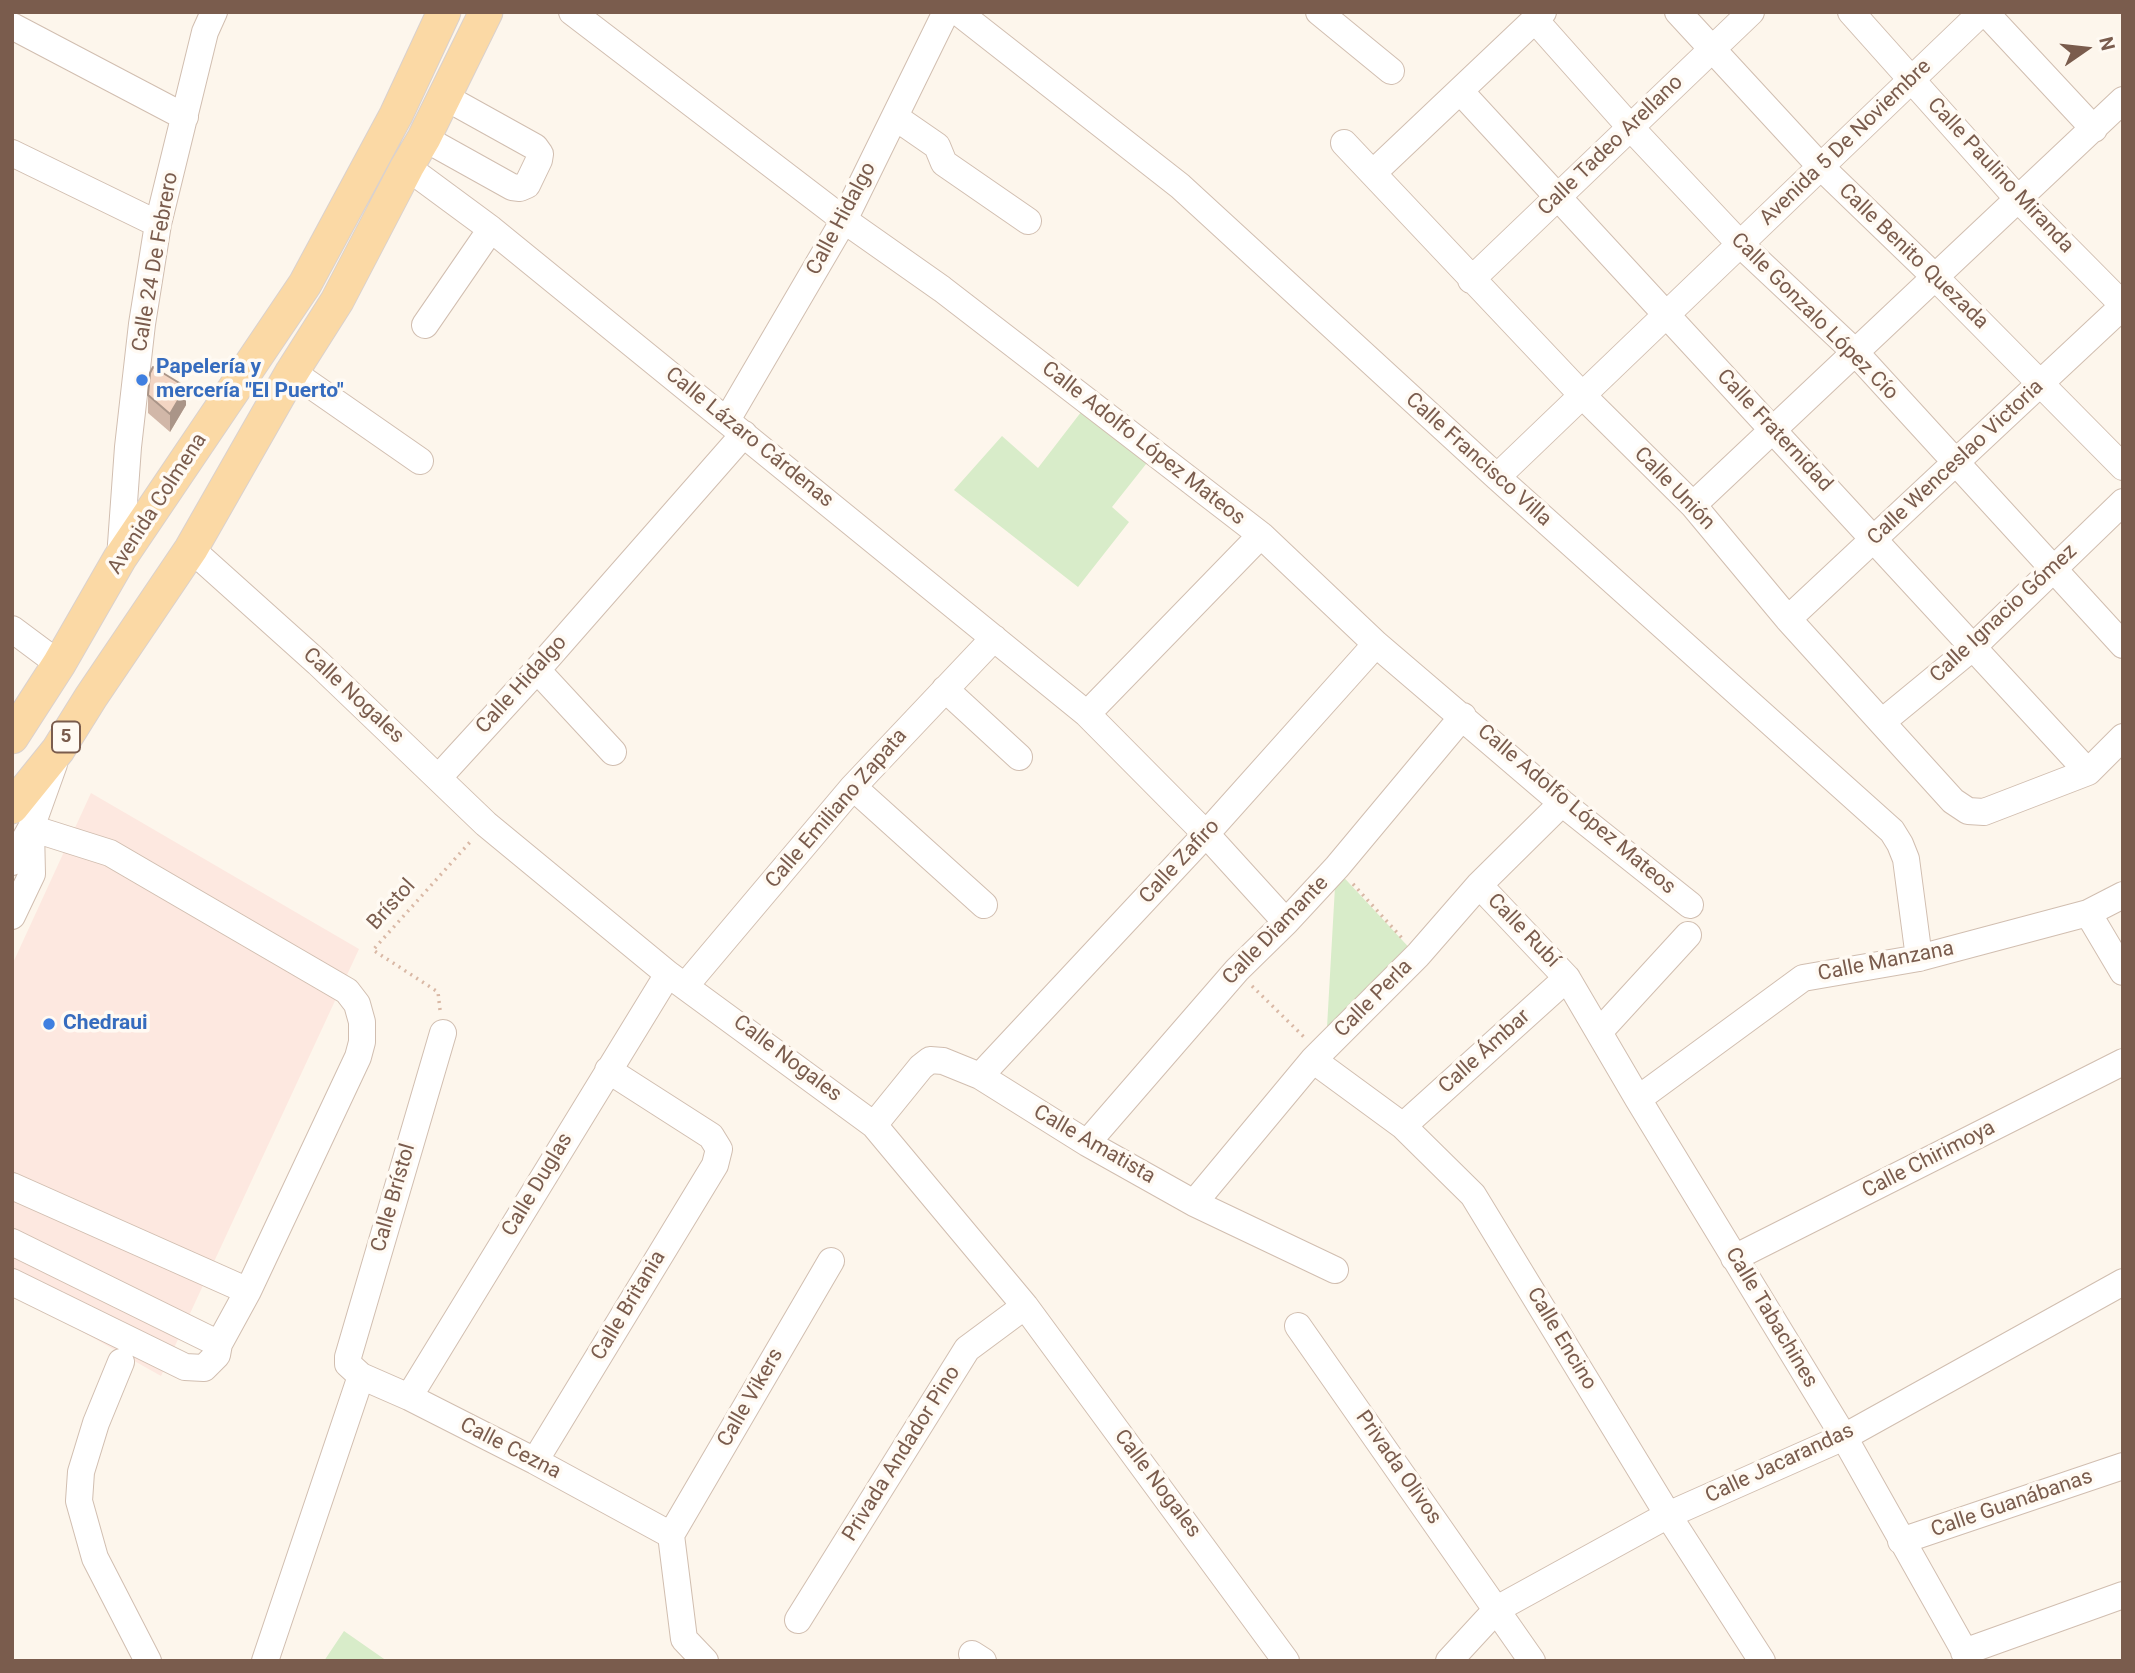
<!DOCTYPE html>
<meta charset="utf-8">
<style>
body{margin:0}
#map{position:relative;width:2135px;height:1673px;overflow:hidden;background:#fdf6ec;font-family:Roboto,sans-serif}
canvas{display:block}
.frame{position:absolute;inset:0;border:14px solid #7a5c4d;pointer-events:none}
.north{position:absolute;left:2051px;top:14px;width:70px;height:70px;-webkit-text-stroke:5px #fffaf3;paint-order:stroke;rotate:76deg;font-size:19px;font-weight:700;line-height:28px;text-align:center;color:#7a5c4d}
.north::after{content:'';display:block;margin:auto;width:24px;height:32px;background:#7a5c4d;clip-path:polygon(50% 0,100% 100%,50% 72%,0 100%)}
</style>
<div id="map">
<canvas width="2135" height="1673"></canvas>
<div class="frame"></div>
<div class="north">N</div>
</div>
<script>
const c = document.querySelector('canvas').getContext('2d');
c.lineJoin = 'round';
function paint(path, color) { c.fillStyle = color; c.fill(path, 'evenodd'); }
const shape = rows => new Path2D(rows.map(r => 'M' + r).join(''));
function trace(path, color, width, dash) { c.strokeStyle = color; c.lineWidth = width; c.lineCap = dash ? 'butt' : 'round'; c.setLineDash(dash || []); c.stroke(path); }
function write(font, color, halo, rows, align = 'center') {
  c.font = font + ' Roboto,sans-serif'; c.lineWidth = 7; c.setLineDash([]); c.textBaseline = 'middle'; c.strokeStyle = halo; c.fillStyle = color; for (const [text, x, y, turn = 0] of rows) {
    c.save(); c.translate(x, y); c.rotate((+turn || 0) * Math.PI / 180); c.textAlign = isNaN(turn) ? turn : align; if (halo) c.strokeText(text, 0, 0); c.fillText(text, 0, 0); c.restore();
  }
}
const commercial = shape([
 [91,793,359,949,161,1376,12,1292,12,965]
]);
const green = shape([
 [1088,403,1154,454,1112,507,1129,522,1078,587,954,490,1002,436,1038,468],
 [1336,869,1416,955,1326,1045],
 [344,1631,387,1661,324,1661]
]);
const path = shape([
 [1353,884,1402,938],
 [1252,986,1304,1037],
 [440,1010,438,992,373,950,471,841]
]);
const minor = shape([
 [572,12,844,220,942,289,1261,535,1376,644,1562,803,1690,905],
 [958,12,1180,186,1497,477,1892,831,1900,844,1906,859,1919,958],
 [1319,12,1391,71],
 [1678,12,1821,167,1935,277,2123,467],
 [1851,12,2018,199,2123,305],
 [1985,12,2094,129],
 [1535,20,1631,128,1740,244,1854,351,2123,645],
 [12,26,185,117],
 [1460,91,2088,772],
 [895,117,937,146,944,163,1028,221],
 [424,138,512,187,520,188,527,185,539,160,540,154,535,147,445,97],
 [1344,143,1583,396,1693,505,1788,619,1953,801,1968,811,1984,812,2088,772,2123,737],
 [12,153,158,224],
 [407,167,491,229,1087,714,1206,834,1286,922],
 [1373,173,1543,12],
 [1471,280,1751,12],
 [425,325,491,229],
 [292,372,420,461],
 [727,420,844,220,946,12],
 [1497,477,1982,12],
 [1693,505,2123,100],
 [191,549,318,663,486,824,668,974,874,1125,1025,1306,1286,1661],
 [120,558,128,447,142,324,158,224,205,32,214,12],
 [1788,619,2123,306],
 [12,629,59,664],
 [537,670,613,752],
 [945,689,1019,757],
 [1087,714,1261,535],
 [1882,722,1972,648,2123,502],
 [439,777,537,670,744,434],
 [853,787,984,905],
 [12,862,31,828,54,764],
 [1479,885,1567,978,1638,1099,1844,1437,1970,1661],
 [2088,913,2123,972],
 [12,916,32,874,31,830],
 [686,985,853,787,994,638],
 [1600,1031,1688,935],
 [443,1033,348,1357,348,1364,361,1376,409,1397,535,1461,671,1535],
 [1313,1060,1403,1126,1473,1195,1668,1515,1762,1661],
 [980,1076,1206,834,1376,644],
 [1638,1099,1803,978,1919,958,2088,913,2123,895],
 [874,1125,921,1067,930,1060,943,1061,980,1076,1087,1143,1194,1203,1335,1270],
 [1403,1126,1567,978],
 [1087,1143,1237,970,1286,922,1337,867,1463,716],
 [12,1186,248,1291],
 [1194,1203,1313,1060,1418,955,1479,885,1562,803],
 [12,1242,219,1344],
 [1734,1258,2123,1062],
 [12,1282,185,1367,204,1368,217,1355,219,1344,248,1291,358,1057,362,1042,362,1022,357,1004,347,991,110,853,31,828],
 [1298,1326,1532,1661],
 [121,1362,96,1423,81,1472,79,1501,95,1558,148,1661],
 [409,1397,668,974],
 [535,1461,715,1165,719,1149,711,1136,608,1070],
 [671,1535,831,1261],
 [671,1535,684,1639,705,1661],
 [1901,1541,2123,1466],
 [798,1620,967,1349,1025,1306],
 [1964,1652,2123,1595],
 [972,1654,983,1661],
 [265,1661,361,1376],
 [1449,1661,1497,1609,1668,1515,1844,1437,2123,1282]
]);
const major = shape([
 [12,737,59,664,120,558,305,284,396,115,444,12],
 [12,807,58,750,91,697,191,549,292,372,337,301,407,167,424,138,486,12]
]);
const wall = shape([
 [148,395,186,405,170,432,148,413]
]);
const shadedWall = shape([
 [186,387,186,405,170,432,170,414]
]);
const building = shape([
 [153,367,186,387,170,414,148,395,150,373,153,367]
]);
const markers = [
 [142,380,7,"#3f7fe0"],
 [49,1024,7,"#3f7fe0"]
];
const shields = [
 [66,737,28]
];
const shieldNames = [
 ["5",66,737]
];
const streetNames = [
 ["Avenida 5 De Noviembre",1846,143,-44],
 ["Calle Tadeo Arellano",1611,146,-44],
 ["Calle Paulino Miranda",2000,176,47],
 ["Calle Hidalgo",842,219,-62],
 ["Calle Benito Quezada",1913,257,44],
 ["Calle 24 De Febrero",156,262,-80],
 ["Calle Gonzalo López Cío",1814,317,45],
 ["Calle Fraternidad",1774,431,47],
 ["Calle Lázaro Cárdenas",749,438,39],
 ["Calle Adolfo López Mateos",1143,444,38],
 ["Calle Francisco Villa",1478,460,42],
 ["Calle Wenceslao Victoria",1956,463,-43],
 ["Calle Unión",1674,489,46],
 ["Avenida Colmena",158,504,-57],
 ["Calle Ignacio Gómez",2004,614,-43],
 ["Calle Hidalgo",522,685,-48],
 ["Calle Nogales",353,696,43],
 ["Calle Emiliano Zapata",837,809,-49],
 ["Calle Adolfo López Mateos",1576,810,40],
 ["Calle Zafiro",1180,862,-47],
 ["Brístol",392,905,-48],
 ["Calle Diamante",1276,931,-46],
 ["Calle Rubí",1523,931,46],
 ["Calle Manzana",1886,962,-11],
 ["Calle Perla",1374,999,-45],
 ["Calle Ámbar",1485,1052,-42],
 ["Calle Nogales",787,1059,37],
 ["Calle Amatista",1094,1145,30],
 ["Calle Chirimoya",1929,1160,-27],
 ["Calle Duglas",538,1185,-59],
 ["Calle Brístol",394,1198,-74],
 ["Calle Britania",629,1306,-59],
 ["Calle Tabachines",1771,1318,59],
 ["Calle Encino",1561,1339,59],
 ["Calle Vikers",751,1398,-60],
 ["Calle Cezna",510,1449,27],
 ["Privada Andador Pino",902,1454,-58],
 ["Calle Jacarandas",1780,1464,-25],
 ["Privada Olivos",1398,1468,55],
 ["Calle Nogales",1157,1484,53],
 ["Calle Guanábanas",2012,1504,-19]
];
const shopNames = [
 ["Papelería y",156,368],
 ["mercería \"El Puerto\"",156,392],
 ["Chedraui",63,1024]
];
paint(commercial, '#fde8e0');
paint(green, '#d8ecc9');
trace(minor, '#d1beb0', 28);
trace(major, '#dad1cd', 35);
trace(path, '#d9b8a5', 3.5, [2, 5]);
trace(minor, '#fff', 26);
trace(major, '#fbd9a5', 33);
paint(wall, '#d1b7a8');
paint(shadedWall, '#aa9588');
paint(building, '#f3d5c3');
trace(building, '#aa9588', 2);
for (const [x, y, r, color] of markers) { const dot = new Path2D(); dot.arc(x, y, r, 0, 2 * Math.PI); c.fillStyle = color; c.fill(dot); trace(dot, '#fffaf3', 2.5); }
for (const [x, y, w] of shields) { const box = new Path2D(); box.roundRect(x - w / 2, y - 15.5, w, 31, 5); c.fillStyle = '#fffaf3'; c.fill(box); trace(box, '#7a5c4d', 2); }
write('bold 19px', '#7a5c4d', null, shieldNames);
write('21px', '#7a5c4d', '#fffaf3', streetNames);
write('bold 21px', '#366cbe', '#fffaf3', shopNames, 'left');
</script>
